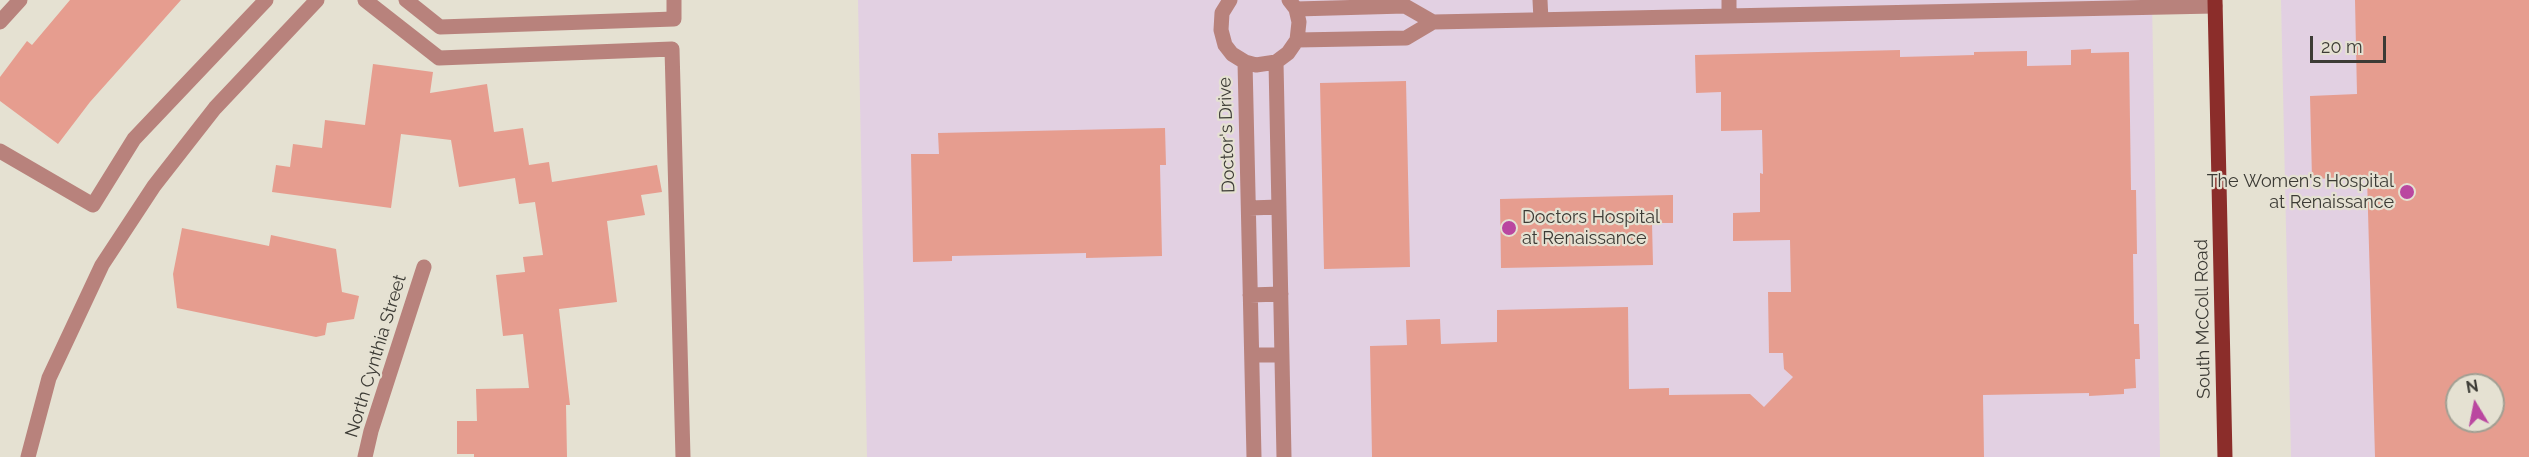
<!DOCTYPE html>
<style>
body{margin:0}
#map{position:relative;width:2529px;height:457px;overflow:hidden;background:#e5e1d2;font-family:Raleway,sans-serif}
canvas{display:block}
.north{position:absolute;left:2445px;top:373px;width:60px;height:60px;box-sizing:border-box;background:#e5e1d2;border:2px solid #a19f93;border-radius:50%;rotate:350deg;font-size:16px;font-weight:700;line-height:24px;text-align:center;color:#3c3b35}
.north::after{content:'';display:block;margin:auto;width:21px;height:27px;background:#ba47a0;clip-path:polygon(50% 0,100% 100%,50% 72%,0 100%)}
.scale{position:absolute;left:2310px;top:36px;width:76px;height:27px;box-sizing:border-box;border:3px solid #3c3b35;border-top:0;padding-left:8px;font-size:18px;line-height:21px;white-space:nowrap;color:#3c3b35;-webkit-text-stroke:4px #e5e1d2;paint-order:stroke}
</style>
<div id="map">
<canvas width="2529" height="457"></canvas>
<div class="north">N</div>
<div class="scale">20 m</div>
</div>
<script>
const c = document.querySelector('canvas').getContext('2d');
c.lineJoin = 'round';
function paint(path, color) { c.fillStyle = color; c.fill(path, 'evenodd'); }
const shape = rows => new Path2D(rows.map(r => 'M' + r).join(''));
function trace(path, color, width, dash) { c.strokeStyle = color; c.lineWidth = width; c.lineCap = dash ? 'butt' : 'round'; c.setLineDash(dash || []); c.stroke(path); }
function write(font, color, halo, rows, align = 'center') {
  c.font = font + ' Raleway,sans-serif'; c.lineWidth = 4.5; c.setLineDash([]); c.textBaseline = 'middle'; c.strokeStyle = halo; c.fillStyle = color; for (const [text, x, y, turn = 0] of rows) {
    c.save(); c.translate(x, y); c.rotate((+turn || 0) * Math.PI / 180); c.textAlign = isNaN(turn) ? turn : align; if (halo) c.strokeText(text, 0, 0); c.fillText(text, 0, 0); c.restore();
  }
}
const medical = shape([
 [858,0,2152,0,2160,457,867,457],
 [2281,0,2529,0,2529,457,2291,457],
 [2457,385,2493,385,2493,421,2457,421]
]);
const building = shape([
 [70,0,181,0,90,102,58,144,0,101,0,77,27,41,32,45],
 [2355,0,2529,0,2529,457,2375,457,2367,177,2312,179,2310,96,2357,94],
 [2457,385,2493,385,2493,421,2457,421],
 [2091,49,2091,53,2129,52,2131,190,2136,190,2137,254,2133,254,2134,324,2139,324,2140,359,2135,359,2136,388,2124,389,2124,394,2089,396,2089,393,1983,395,1984,457,1372,457,1370,346,1407,345,1406,320,1440,319,1441,344,1497,342,1497,310,1628,307,1629,389,1669,388,1669,395,1750,394,1764,407,1793,377,1784,369,1783,353,1769,353,1768,292,1791,292,1790,240,1733,241,1733,213,1760,212,1760,173,1763,174,1762,130,1721,131,1721,92,1696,93,1695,55,1900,50,1900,57,1974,55,1974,52,2027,51,2027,66,2071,65,2071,50],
 [373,64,433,72,430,93,487,84,494,132,523,128,529,165,549,162,552,182,657,165,662,192,641,195,645,215,607,221,617,302,559,309,570,405,566,405,567,457,474,457,474,454,457,454,457,421,477,421,476,389,529,388,523,334,503,336,496,275,525,272,523,257,543,255,535,202,519,204,515,178,459,187,451,140,401,134,391,208,272,192,276,165,290,167,293,144,322,148,325,120,365,125],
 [1406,81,1410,267,1324,269,1320,83],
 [1165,128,1166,165,1160,165,1162,256,1086,258,1086,253,952,256,952,261,913,262,911,154,939,154,938,133],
 [1673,195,1673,223,1652,223,1653,265,1501,268,1500,199],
 [182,228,269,246,271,235,336,249,342,292,359,296,354,319,327,323,325,335,316,337,177,308,173,274]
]);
const minor = shape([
 [365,0,439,58,672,49,683,457],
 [406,0,440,27,674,19,674,0],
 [1230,0,1222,13,1221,30,1225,45,1232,54,1245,62,1256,65,1276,62,1288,53,1297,40,1299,22,1296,9,1289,0],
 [1540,0,1541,20],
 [1729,0,1729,16],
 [1296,9,1405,6,1433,22,1406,38,1297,40],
 [0,22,20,0],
 [1433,22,2215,6],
 [1245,62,1254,457],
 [1276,62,1284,457],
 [0,151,93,205,134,139,266,0],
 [1249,208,1279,207],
 [1250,295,1281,294],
 [1252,355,1282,355],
 [28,457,49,378,102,265,154,186,215,108,317,0],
 [365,457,371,431,424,267]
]);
const major = shape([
 [2215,0,2225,457]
]);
const markers = [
 [2407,192,8,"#ba47a0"],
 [1509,228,8,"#ba47a0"]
];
const streetNames = [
 ["Doctor's Drive",1227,135,-92],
 ["South McColl Road",2203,319,-91],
 ["North Cynthia Street",376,356,-73]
];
const poiNames = [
 ["The Women's Hospital",2394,182],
 ["at Renaissance",2394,203],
 ["Doctors Hospital",1522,218,"left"],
 ["at Renaissance",1522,239,"left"]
];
paint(medical, '#e2d0e2');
paint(building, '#e69d8f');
trace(minor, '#b8827c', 15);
trace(major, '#8b2d2a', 15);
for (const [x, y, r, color] of markers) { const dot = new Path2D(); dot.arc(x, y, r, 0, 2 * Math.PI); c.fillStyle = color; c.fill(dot); trace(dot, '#e5e1d2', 2); }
write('18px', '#3c3b35', '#e5e1d2', streetNames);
write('18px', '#3c3b35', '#e5e1d2', poiNames, 'right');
</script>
